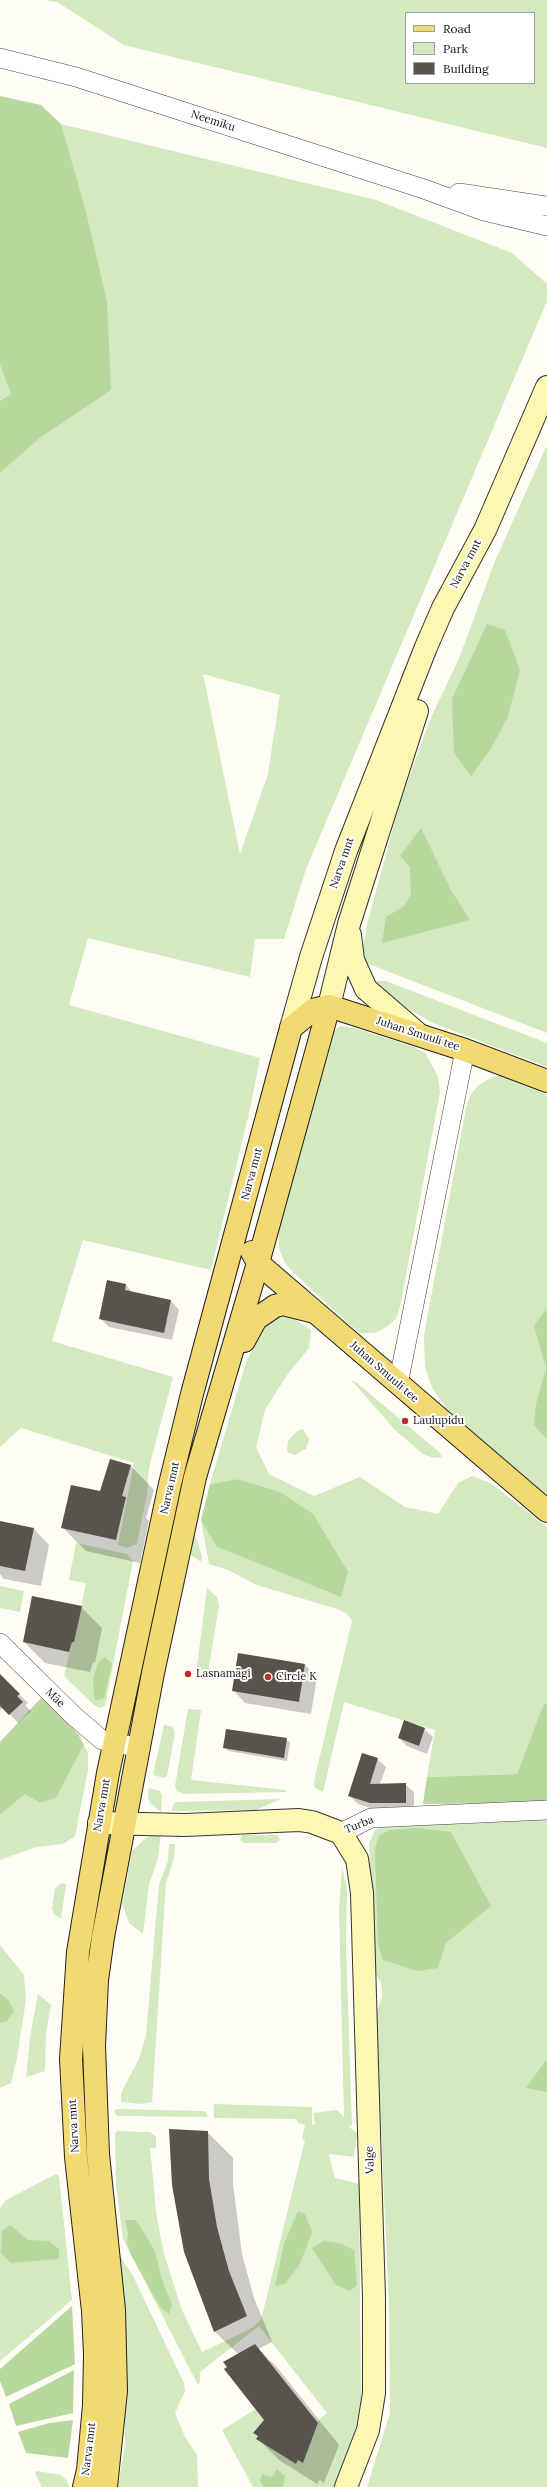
<!DOCTYPE html>
<meta charset="utf-8">
<style>
body{margin:0}
#map{position:relative;width:547px;height:2487px;overflow:hidden;background:#fffdf5;font-family:Lora,serif}
canvas{display:block}
.legend{position:absolute;left:405px;top:12px;width:130px;height:72px;box-sizing:border-box;background:#fff;border:1px solid #a0a0a0;margin:0;padding:5px 7px;list-style:none;font-size:12px;color:#111}
.legend li{display:flex;align-items:center;gap:8px;height:20px}
.legend b{width:20px;border:1px solid #a0a0a0}
</style>
<div id="map">
<canvas width="547" height="2487"></canvas>
<ul class="legend">
<li><b style="height:5px;background:#f3d971"></b>Road</li>
<li><b style="height:11px;background:#d3e9bf"></b>Park</li>
<li><b style="height:11px;background:#59534d"></b>Building</li>
</ul>
</div>
<script>
const c = document.querySelector('canvas').getContext('2d');
c.lineJoin = 'round';
function paint(path, color) { c.fillStyle = color; c.fill(path, 'evenodd'); }
const shape = rows => new Path2D(rows.map(r => 'M' + r).join(''));
function trace(path, color, width, dash) { c.strokeStyle = color; c.lineWidth = width; c.lineCap = dash ? 'butt' : 'round'; c.setLineDash(dash || []); c.stroke(path); }
function write(font, color, halo, rows, align = 'center') {
  c.font = font + ' Lora,serif'; c.lineWidth = 4; c.setLineDash([]); c.textBaseline = 'middle'; c.strokeStyle = halo; c.fillStyle = color; for (const [text, x, y, turn = 0] of rows) {
    c.save(); c.translate(x, y); c.rotate((+turn || 0) * Math.PI / 180); c.textAlign = isNaN(turn) ? turn : align; if (halo) c.strokeText(text, 0, 0); c.fillText(text, 0, 0); c.restore();
  }
}
const green = shape([
 [45,0,547,0,547,148,124,45,57,2],
 [406,13,534,13,534,83,406,83],
 [61,124,376,200,512,253,547,284,547,301,306,869,284,939,255,939,250,977,88,938,69,1005,260,1058,250,1109,211,1270,83,1240,52,1341,173,1377,149,1468,147,1494,137,1544,127,1548,118,1545,134,1463,21,1428,0,1447,0,473,41,437,67,149],
 [203,674,280,695,268,774,240,854],
 [0,365,11,394,0,401],
 [547,445,547,1033,366,963,363,948,367,924,400,803,429,722,460,656,495,561],
 [377,981,386,981,547,1043,547,1067,433,1023,392,1000,375,986],
 [340,1026,354,1028,414,1047,425,1053,438,1076,440,1092,400,1307,396,1319,388,1326,375,1333,359,1333,295,1274,285,1263,279,1249,279,1231,329,1041,333,1032],
 [499,1075,547,1095,547,1497,446,1408,432,1388,425,1367,424,1335,466,1108,471,1094,478,1086,490,1078],
 [280,1316,294,1319,311,1330,309,1348,287,1375,265,1410,256,1447,269,1474,314,1496,360,1477,405,1507,438,1514,458,1483,472,1476,491,1483,547,1527,547,1702,543,1707,517,1774,427,1777,435,1730,344,1702,323,1792,315,1788,314,1781,352,1621,347,1614,337,1609,257,1585,228,1570,209,1564,201,1520,216,1546,280,1492,238,1479,210,1484,246,1362,262,1331,272,1320],
 [352,1381,356,1382,439,1452,442,1457,434,1458,423,1454,396,1431],
 [303,1429,309,1439,306,1449,295,1455,287,1452,288,1441,297,1431],
 [195,1522,195,1535,202,1556,201,1562,191,1555],
 [76,1543,127,1554,133,1561,105,1706,100,1708,94,1705,64,1676,72,1642,74,1642,86,1583,69,1580],
 [0,1586,24,1591,20,1612,0,1608],
 [207,1588,217,1597,219,1605,207,1680,200,1679,196,1674],
 [188,1709,201,1710,191,1780,286,1790,287,1792,184,1794,177,1791,175,1786],
 [164,1725,173,1727,175,1733,167,1776,164,1778,153,1775],
 [84,1745,88,1753,88,1770,75,1836,63,1844,36,1847,0,1860,0,1815,25,1794,40,1803,56,1798],
 [149,1788,160,1791,162,1795,161,1812,150,1803,148,1797],
 [280,1799,256,1810,172,1811,173,1804,177,1802],
 [547,1818,547,2487,367,2487,390,2413,389,2307,376,2015,382,1997,381,1983,375,1972,369,1844,375,1830,384,1826],
 [161,1833,158,1859,149,1884,143,1934,129,1923,122,1904,132,1851,146,1838],
 [242,1835,278,1835,280,1840,277,1843,243,1843,240,1840],
 [169,1844,175,1844,174,1859,166,1883,152,2102,141,2104,121,2102,121,2093,139,2059,146,2035,159,1884,168,1861],
 [342,1867,347,1888,346,1947,352,2125,349,2127,357,2133,354,2157,329,2154,335,2178,359,2184,361,2399,353,2440,335,2487,253,2487,222,2430,259,2407,272,2412,253,2432,258,2436,257,2439,296,2464,298,2460,303,2463,318,2424,317,2422,327,2413,259,2326,200,2372,200,2382,198,2385,123,2239,116,2185,115,2133,118,2131,150,2132,156,2137,156,2148,150,2148,157,2219,164,2254,182,2310,202,2352,250,2329,261,2320,305,2140,302,2139,305,2125,298,2123,296,2119,214,2118,214,2104,312,2107,312,2125,315,2124,313,2113,337,2110,344,2117,339,1908],
 [61,1883,66,1884,61,1919,54,1914,52,1908,55,1888],
 [0,1945,24,1975,26,1999,17,2058,11,2083,0,2088],
 [38,1994,51,2005,46,2034,45,2071,26,2077,30,2037],
 [117,2109,205,2111,208,2117,117,2116,114,2111],
 [56,2174,59,2176,72,2300,0,2361,0,2208,6,2200],
 [118,2252,133,2276,184,2383,185,2391,175,2413,185,2437,197,2455,198,2487,118,2487,125,2444,123,2307],
 [37,2471,61,2475,67,2481,69,2487,42,2487,35,2473]
]);
const forest = shape([
 [0,96,41,105,61,124,86,212,107,302,111,390,41,437,0,473,0,401,11,394,0,365],
 [487,624,505,630,520,670,508,716,492,747,471,776,454,753,452,699],
 [421,828,451,890,470,920,382,943,386,917,404,906,411,895,410,867,400,856],
 [547,1308,547,1438,546,1438,534,1425,536,1404,546,1368,534,1326],
 [238,1479,280,1492,313,1514,348,1572,341,1597,216,1546,201,1520,210,1484],
 [105,1657,112,1664,104,1698,96,1701,94,1696,93,1679,98,1663],
 [42,1697,78,1734,84,1745,56,1798,40,1803,25,1794,0,1815,0,1742],
 [547,1702,547,1803,423,1804,427,1777,517,1774,543,1706],
 [419,1828,451,1832,491,1906,446,1943,438,1968,417,1971,383,1960,378,1944,375,1849,379,1836,389,1830],
 [0,1993,9,2001,14,2011,7,2021,0,2023],
 [547,2059,547,2092,526,2088],
 [298,2211,305,2214,312,2232,300,2264,285,2284,275,2286,284,2244],
 [125,2220,136,2220,155,2251,162,2280,172,2305,169,2314,161,2308,131,2255,127,2242,128,2233],
 [10,2225,28,2240,49,2241,59,2249,59,2259,11,2263,1,2253,2,2231],
 [324,2241,339,2243,354,2250,357,2285,350,2291,336,2285,312,2248],
 [72,2306,75,2364,6,2397,0,2381,0,2369],
 [74,2370,73,2413,16,2426,9,2404],
 [73,2420,68,2458,26,2453,18,2432,49,2423],
 [277,2469,285,2476,283,2487,264,2487,260,2481,262,2474,272,2477]
]);
const shadow = shape([
 [126,1285,133,1293,171,1301,179,1310,172,1340,109,1327,100,1318],
 [111,1460,131,1466,154,1490,146,1518,149,1521,140,1563,86,1551,63,1528,101,1493],
 [0,1522,34,1529,49,1545,41,1586,4,1579,0,1574],
 [81,1607,102,1628,95,1663,93,1662,90,1672,45,1663,24,1642],
 [305,1665,317,1677,311,1714,245,1703,233,1690],
 [0,1675,28,1703,25,1705,31,1711,18,1723,3,1707,0,1710],
 [424,1729,433,1737,427,1754,407,1746,399,1738],
 [286,1739,290,1743,287,1761,228,1751,224,1747],
 [377,1759,386,1767,380,1784,405,1784,414,1792,414,1811,380,1811,358,1804,350,1796],
 [207,2132,233,2158,233,2184,242,2254,254,2298,272,2342,258,2349,276,2366,339,2445,324,2483,320,2480,317,2484,279,2460,258,2439,266,2420,238,2354,215,2332,185,2252]
]);
const building = shape([
 [107,1280,126,1284,125,1290,171,1300,164,1333,99,1319],
 [110,1459,131,1465,122,1496,126,1497,116,1540,61,1528,71,1485,100,1491],
 [0,1521,34,1528,25,1571,0,1566],
 [32,1596,82,1606,74,1642,72,1642,69,1652,23,1642],
 [238,1653,305,1664,299,1702,232,1691],
 [0,1674,20,1694,17,1696,23,1702,9,1715,0,1706],
 [404,1720,425,1728,419,1746,398,1738],
 [226,1729,287,1738,284,1758,223,1748],
 [362,1753,378,1758,370,1784,406,1783,406,1803,370,1803,348,1796],
 [169,2129,208,2131,209,2179,217,2227,229,2271,247,2316,214,2332,184,2252,172,2185],
 [255,2344,318,2423,303,2463,298,2460,296,2464,256,2439,258,2436,253,2433,264,2420,224,2369,227,2367,223,2362]
]);
const street = shape([
 [0,58,76,77,424,189,484,211,547,226],
 [459,193,547,206],
 [398,1384,465,1050],
 [0,1643,74,1716,102,1740,140,1748],
 [341,1833,371,1818,547,1810]
]);
const secondary = shape([
 [350,935,353,960,366,989,416,1032],
 [329,1006,349,924,417,711],
 [291,1028,311,957,346,851,426,647,443,608,485,530,547,387],
 [99,1823,185,1825,299,1820,312,1822,341,1833,357,1859,362,1893,370,2167,374,2297,374,2393,368,2430,346,2487]
]);
const primary = shape([
 [252,1252,258,1263,547,1511],
 [244,1341,256,1319,275,1306,283,1304,311,1311],
 [84,2487,88,2470,94,2405,95,2354,93,2311,76,2157,71,2059,78,1952,108,1773,170,1484,192,1394,291,1028,313,1010,329,1006,465,1050,547,1081],
 [106,2487,116,2391,114,2310,98,2154,94,2046,97,1980,103,1937,153,1673,195,1477,258,1263,329,1006]
]);
const markers = [
 [405,1421,4,"#bd2d2e"],
 [188,1674,4,"#bd2d2e"],
 [268,1677,4,"#bd2d2e"]
];
const streetNames = [
 ["Neemiku",213,121,18],
 ["Narva mnt",466,564,-62],
 ["Narva mnt",342,863,-71],
 ["Juhan Smuuli tee",418,1034,18],
 ["Narva mnt",252,1174,-75],
 ["Juhan Smuuli tee",384,1372,41],
 ["Narva mnt",170,1488,-77],
 ["Mäe",55,1698,44],
 ["Narva mnt",102,1805,-80],
 ["Turba",359,1825,-22],
 ["Narva mnt",74,2126,-93],
 ["Valge",370,2160,-92],
 ["Narva mnt",89,2449,-83]
];
const poiNames = [
 ["Laulupidu",413,1421],
 ["Lasnamägi",196,1674],
 ["Circle K",276,1677]
];
paint(green, '#d3e9bf');
paint(forest, '#b7d99e');
paint(shadow, '#0003');
paint(building, '#59534d');
trace(street, '#444', 20);
trace(secondary, '#333', 24);
trace(primary, '#222', 24);
trace(street, '#fff', 19);
trace(secondary, '#fcf7b3', 22);
trace(primary, '#f3d971', 22);
for (const [x, y, r, color] of markers) { const dot = new Path2D(); dot.arc(x, y, r, 0, 2 * Math.PI); c.fillStyle = color; c.fill(dot); trace(dot, '#fff', 1.5); }
write('11px', '#111', '#fff', streetNames);
write('11px', '#111', '#fff', poiNames, 'left');
</script>
